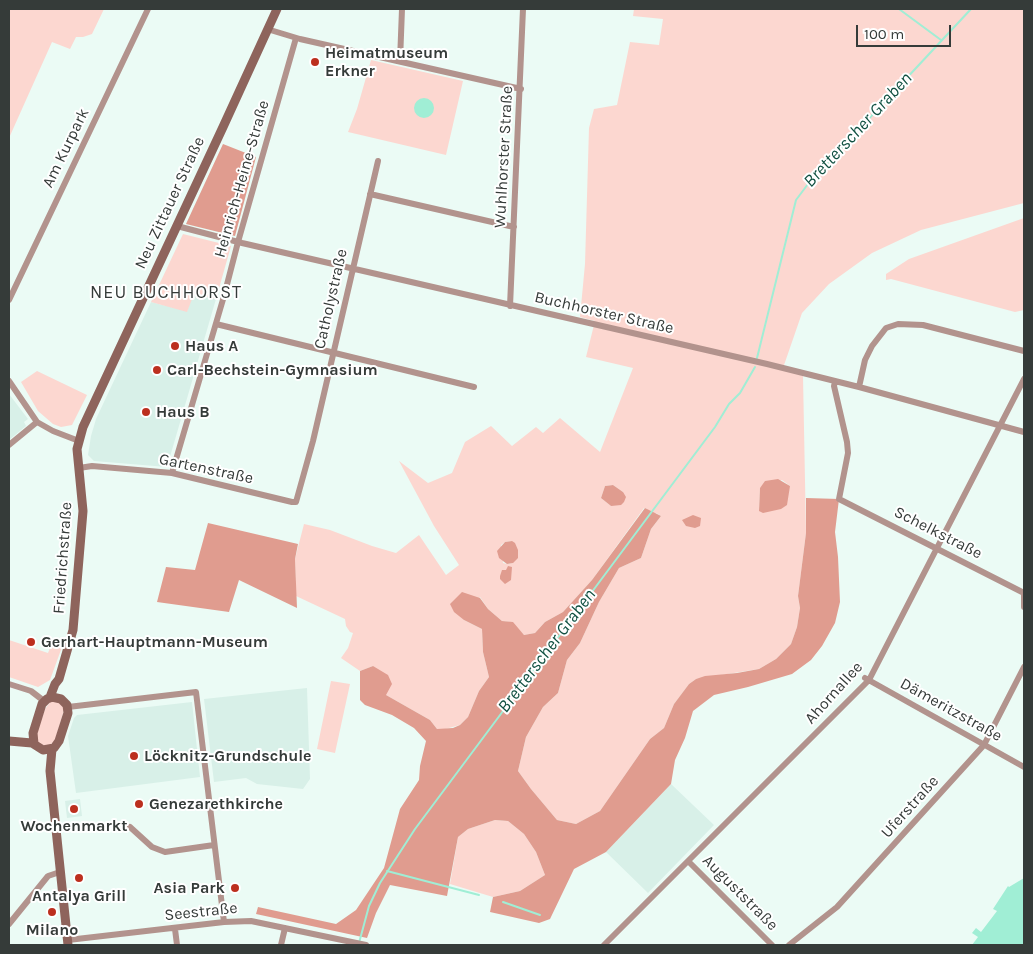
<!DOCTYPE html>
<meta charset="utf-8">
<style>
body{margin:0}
#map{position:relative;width:1033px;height:954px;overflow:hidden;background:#ebfbf5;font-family:Karla,sans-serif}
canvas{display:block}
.frame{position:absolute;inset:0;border:10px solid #353b39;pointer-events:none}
.scale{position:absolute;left:856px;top:25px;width:95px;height:22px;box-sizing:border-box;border:2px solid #353b39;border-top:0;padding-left:6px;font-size:15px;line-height:18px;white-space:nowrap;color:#353b39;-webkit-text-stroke:4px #fff;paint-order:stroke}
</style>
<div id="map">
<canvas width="1033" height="954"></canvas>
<div class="frame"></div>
<div class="scale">100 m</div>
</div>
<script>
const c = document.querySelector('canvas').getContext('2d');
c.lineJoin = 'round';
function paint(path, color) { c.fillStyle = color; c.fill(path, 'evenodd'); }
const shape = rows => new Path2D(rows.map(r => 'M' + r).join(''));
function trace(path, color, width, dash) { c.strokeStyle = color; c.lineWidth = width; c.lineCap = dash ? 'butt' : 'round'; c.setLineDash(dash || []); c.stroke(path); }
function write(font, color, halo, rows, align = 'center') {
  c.font = font + ' Karla,sans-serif'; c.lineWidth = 4; c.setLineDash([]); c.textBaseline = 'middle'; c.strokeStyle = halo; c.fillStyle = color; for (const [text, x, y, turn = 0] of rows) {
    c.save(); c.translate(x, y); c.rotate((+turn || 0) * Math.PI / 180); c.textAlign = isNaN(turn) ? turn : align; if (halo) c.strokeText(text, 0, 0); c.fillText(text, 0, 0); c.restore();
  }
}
const built = shape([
 [193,294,216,299,167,467,94,461,88,455,91,436,96,419,151,302,187,311],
 [9,394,28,419,24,422,26,426,9,440],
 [307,688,310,779,303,789,257,784,246,778,214,782,204,699],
 [192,702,200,777,76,793,68,736,74,718,77,715],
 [671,784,714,825,648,893,606,852],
 [80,799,82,816,67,818,65,801]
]);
const green = shape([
 [9,9,104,9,92,34,83,37,76,37,70,49,52,42,9,138],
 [634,9,1024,9,1024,203,921,230,872,253,829,284,802,313,783,368,803,376,806,533,798,596,800,608,797,627,791,644,776,659,759,669,696,679,689,684,674,704,664,728,650,739,600,811,576,824,557,820,531,789,518,771,526,737,543,707,558,693,567,660,580,643,599,602,619,568,641,558,651,529,661,516,656,513,366,902,647,509,644,508,592,580,563,612,545,622,535,633,524,635,510,622,502,621,488,609,480,597,464,620,482,629,483,652,489,677,479,691,468,717,460,725,445,729,437,729,430,720,386,695,373,666,360,671,341,658,348,648,353,633,350,632,346,626,345,619,296,596,295,559,304,524,330,530,372,546,396,553,419,535,446,575,459,565,434,526,399,461,428,483,452,473,465,442,491,426,512,446,536,427,543,433,560,418,600,452,633,368,586,357,595,321,580,317,585,264,589,128,594,109,617,105,630,42,659,45,663,19,633,16],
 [782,480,790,486,759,511,760,488],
 [613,485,623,492,611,506,601,498,605,486],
 [512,541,513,563,507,564,503,563,501,545,505,542],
 [371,60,463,81,446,155,348,132,357,109],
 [1024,218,1024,310,1015,312,891,279,886,280,886,274,909,259],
 [183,234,231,246,216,299,194,294,187,312,151,302],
 [37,371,87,395,72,425,61,427,53,424,38,411,21,382],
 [9,640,48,653,52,643,62,647,50,680,38,687,9,677],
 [331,681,350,684,335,753,317,749],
 [51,701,58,701,63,707,64,710,55,741,47,747,38,743,36,735,45,709],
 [495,820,508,821,524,834,536,852,545,875,520,891,493,897,450,884,458,837,468,829]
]);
const forest = shape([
 [223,144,256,157,235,236,186,224],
 [778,479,790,486,787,505,781,509,763,513,759,511,760,488,765,481],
 [613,485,623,492,626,497,624,502,621,505,611,506,601,498,605,486],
 [806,498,839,499,835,532,838,557,840,602,835,623,822,646,811,660,792,674,748,687,714,695,693,711,685,738,675,760,671,784,606,852,574,869,550,919,539,923,490,912,493,897,520,891,545,875,536,852,524,834,508,821,495,820,468,829,458,837,447,896,390,885,376,913,367,938,256,914,258,907,336,924,356,910,384,868,400,809,419,780,420,766,426,741,414,728,392,715,365,705,360,700,360,671,373,666,388,675,392,684,386,695,430,720,437,729,453,728,460,725,468,717,479,691,489,677,483,652,482,629,464,620,454,612,450,604,462,592,480,598,488,609,502,621,513,622,524,635,535,633,545,622,563,612,592,580,645,508,661,516,651,529,641,558,619,568,599,602,580,643,567,660,558,693,543,707,526,737,518,771,531,789,557,820,576,824,600,811,650,739,664,728,674,704,689,684,696,679,705,676,737,673,759,669,776,659,791,644,797,627,800,608,798,596,806,533],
 [693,515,701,518,700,526,695,528,686,526,682,520],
 [208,523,298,544,295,559,297,608,239,580,229,612,157,602,166,567,195,570],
 [512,541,515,543,518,550,518,558,513,563,507,564,499,558,497,551,505,542],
 [508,566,512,567,511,580,505,584,500,579,500,576,502,570,506,570]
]);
const water = shape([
 '414 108a10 10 0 1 1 20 0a10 10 0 1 1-20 0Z',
 [1024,878,1024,945,972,945,978,937,972,933,976,928,981,932,997,911,993,909,1008,886,1009,887]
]);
const stream = shape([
 [899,9,941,40],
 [757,358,796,200,808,184,971,9],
 [387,871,479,895],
 [503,902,540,915],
 [359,943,369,906,380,883,415,829,715,427,729,404,740,393,755,367]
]);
const street = shape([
 [267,29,300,39,521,89],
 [400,61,402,9],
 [370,194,514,227],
 [177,226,242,243,767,364,859,387,1024,432],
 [9,300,148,9],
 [510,306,523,9],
 [216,324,474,387],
 [9,381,37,422,53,431,79,441],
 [835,381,834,386,847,442,848,453,839,499,1024,593],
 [859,387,865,360,872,346,886,328,898,324,923,325,1024,351],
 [9,445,37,422],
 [79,468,92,466,172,473,292,502,296,502,313,441,378,161],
 [172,473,224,296,238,242,296,38],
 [1024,595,1024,607],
 [865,678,1024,767],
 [9,684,31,691,44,701],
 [68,707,196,692,224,922],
 [130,827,152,847,165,852,214,845],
 [688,861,772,945],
 [9,924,48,876,60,872],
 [175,929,177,945],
 [68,940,224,922,251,921,366,945],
 [281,945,285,928],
 [604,945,869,680,1024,379],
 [789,945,837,907,984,745,1024,667]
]);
const secondary = shape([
 [50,697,55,684,59,679,73,630,83,511,77,449,83,427,223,127,277,9],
 [9,741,32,743,43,750,54,748,59,741,68,713,67,705,61,699,52,697,47,699,42,704,33,733,34,744],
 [52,749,50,771,68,945]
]);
const markers = [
 [315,62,5,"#bc2f1e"],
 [175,346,5,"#bc2f1e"],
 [157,370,5,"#bc2f1e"],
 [146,412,5,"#bc2f1e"],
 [31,642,5,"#bc2f1e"],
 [134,756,5,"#bc2f1e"],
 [139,804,5,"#bc2f1e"],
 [74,809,5,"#bc2f1e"],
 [79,878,5,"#bc2f1e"],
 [235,888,5,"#bc2f1e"],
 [52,912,5,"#bc2f1e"]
];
const poiNames = [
 ["Heimatmuseum",325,53],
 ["Erkner",325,71],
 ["Haus A",185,346],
 ["Carl-Bechstein-Gymnasium",167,370],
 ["Haus B",156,412],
 ["Gerhart-Hauptmann-Museum",41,642],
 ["Löcknitz-Grundschule",144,756],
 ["Genezarethkirche",149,804],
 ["Wochenmarkt",74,826,"center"],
 ["Asia Park",225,888,"right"],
 ["Antalya Grill",79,896,"center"],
 ["Milano",52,930,"center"]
];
const streetNames = [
 ["Am Kurpark",66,148,-64],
 ["Wuhlhorster Straße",504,157,-87],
 ["Heinrich-Heine-Straße",242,179,-74],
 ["Neu Zittauer Straße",170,203,-65],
 ["Catholystraße",331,299,-77],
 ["Buchhorster Straße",604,313,13],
 ["Gartenstraße",206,469,12],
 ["Schelkstraße",938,533,27],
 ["Friedrichstraße",63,558,-86],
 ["Ahornallee",834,693,-48],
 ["Dämeritzstraße",951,710,29],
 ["Uferstraße",910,807,-48],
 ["Auguststraße",740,893,45],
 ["Seestraße",201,912,-6]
];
const waterNames = [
 ["Bretterscher Graben",858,130,-47],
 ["Bretterscher Graben",547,651,-53]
];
const neighbourhoodNames = [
 ["NEU BUCHHORST",166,293]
];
paint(built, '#d8f0e8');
paint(green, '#fcd7d0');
paint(forest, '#e09c8f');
paint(water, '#a0eed5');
trace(stream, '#a0eed5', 2);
trace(street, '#b2938d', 6);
trace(secondary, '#8e645c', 9);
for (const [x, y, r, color] of markers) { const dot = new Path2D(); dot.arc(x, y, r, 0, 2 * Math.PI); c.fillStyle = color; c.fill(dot); trace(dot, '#fff', 2); }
write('bold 16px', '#353b39', '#fff', poiNames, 'left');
write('16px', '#353b39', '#fff', streetNames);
write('italic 18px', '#105041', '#fff', waterNames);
c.letterSpacing = '1px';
write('18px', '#353b39', '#fff', neighbourhoodNames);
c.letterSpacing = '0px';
</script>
